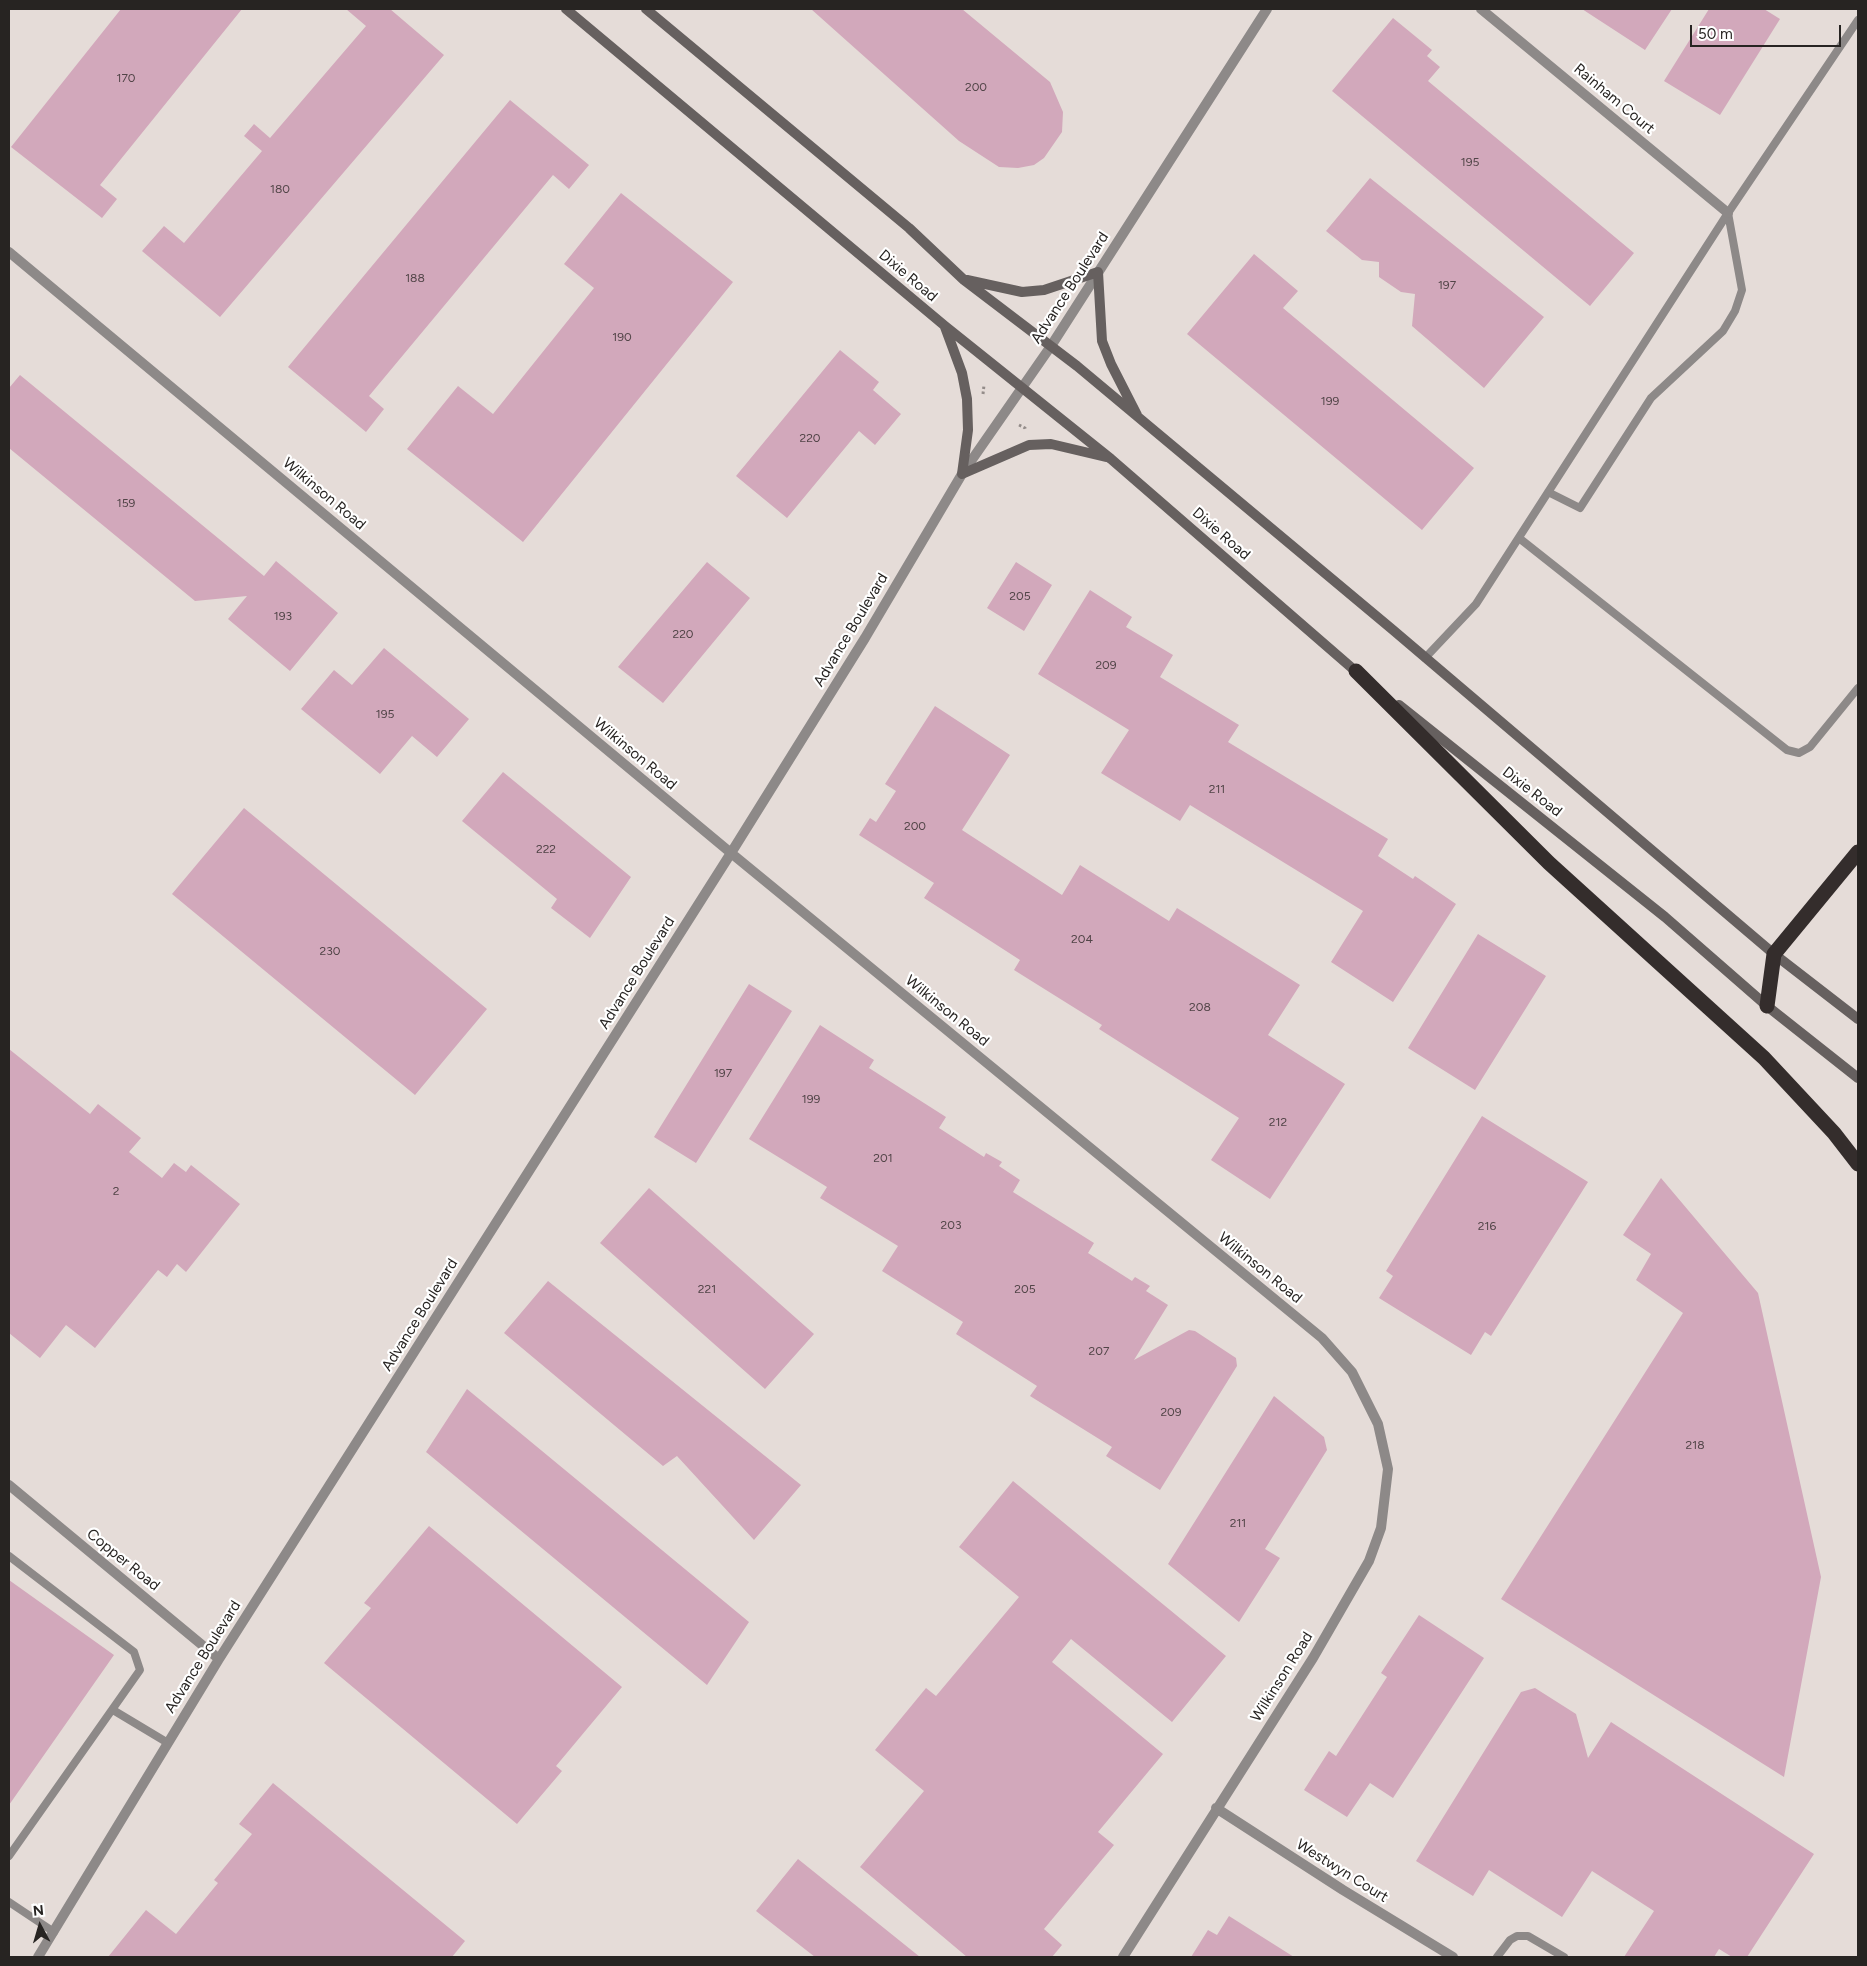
<!DOCTYPE html>
<style>
body{margin:0}
#map{position:relative;width:1867px;height:1966px;overflow:hidden;background:#e5dcd8;font-family:Figtree,sans-serif}
canvas{display:block}
.frame{position:absolute;inset:0;border:10px solid #272422;pointer-events:none}
.north{position:absolute;left:15px;top:1901px;width:50px;height:50px;-webkit-text-stroke:4px #fff;paint-order:stroke;rotate:354deg;font-size:14px;font-weight:700;line-height:20px;text-align:center;color:#272422}
.north::after{content:'';display:block;margin:auto;width:18px;height:22px;background:#272422;clip-path:polygon(50% 0,100% 100%,50% 72%,0 100%)}
.scale{position:absolute;left:1690px;top:25px;width:151px;height:22px;box-sizing:border-box;border:2px solid #272422;border-top:0;padding-left:6px;font-size:15px;line-height:18px;white-space:nowrap;color:#272422;-webkit-text-stroke:4px #fff;paint-order:stroke}
</style>
<div id="map">
<canvas width="1867" height="1966"></canvas>
<div class="frame"></div>
<div class="north">N</div>
<div class="scale">50 m</div>
</div>
<script>
const c = document.querySelector('canvas').getContext('2d');
c.lineJoin = 'round';
function paint(path, color) { c.fillStyle = color; c.fill(path, 'evenodd'); }
const shape = rows => new Path2D(rows.map(r => 'M' + r).join(''));
function trace(path, color, width, dash) { c.strokeStyle = color; c.lineWidth = width; c.lineCap = dash ? 'butt' : 'round'; c.setLineDash(dash || []); c.stroke(path); }
function write(font, color, halo, rows, align = 'center') {
  c.font = font + ' Figtree,sans-serif'; c.lineWidth = 4.5; c.setLineDash([]); c.textBaseline = 'middle'; c.strokeStyle = halo; c.fillStyle = color; for (const [text, x, y, turn = 0] of rows) {
    c.save(); c.translate(x, y); c.rotate((+turn || 0) * Math.PI / 180); c.textAlign = isNaN(turn) ? turn : align; if (halo) c.strokeText(text, 0, 0); c.fillText(text, 0, 0); c.restore();
  }
}
const building = shape([
 [121,9,242,9,100,185,117,199,102,218,11,147],
 [346,9,390,9,444,55,220,317,142,251,164,226,184,243,262,151,244,136,254,124,270,138,366,26],
 [811,9,962,9,1050,82,1063,112,1062,132,1044,158,1034,165,1018,168,999,167,959,141],
 [1582,9,1672,9,1645,50],
 [1709,9,1764,9,1780,19,1720,115,1664,81],
 [1393,18,1432,50,1427,56,1440,67,1428,81,1634,253,1590,306,1332,91],
 [510,100,589,165,569,189,553,175,369,396,384,409,366,432,288,367],
 [1370,178,1544,317,1484,388,1412,326,1415,294,1401,292,1379,277,1379,262,1362,260,1326,231],
 [621,193,733,282,523,542,407,449,458,386,493,414,594,288,564,264],
 [1254,254,1298,291,1283,308,1474,468,1422,530,1187,334],
 [840,350,879,382,873,390,901,414,875,445,859,431,787,518,736,476],
 [20,375,264,576,276,561,338,613,290,671,228,619,247,596,195,601,9,448,9,388],
 [707,562,750,598,663,703,618,667],
 [1016,562,1052,585,1024,631,987,608],
 [1090,590,1132,617,1126,627,1173,655,1160,677,1239,725,1228,742,1388,839,1378,856,1413,879,1415,876,1456,904,1393,1002,1331,962,1363,911,1190,805,1180,821,1101,773,1129,730,1038,674],
 [384,648,469,719,437,757,412,736,380,774,301,709,334,670,352,685],
 [935,706,1010,755,962,830,1062,895,1080,865,1169,921,1177,908,1300,985,1268,1035,1345,1084,1270,1199,1211,1160,1239,1118,1099,1029,1102,1025,1014,970,1020,960,924,898,934,883,859,835,870,818,876,822,896,791,885,784],
 [503,772,631,877,590,938,551,908,557,899,462,821],
 [244,808,487,1009,415,1095,172,894],
 [1478,934,1546,976,1475,1090,1408,1048],
 [749,984,792,1011,696,1163,654,1137],
 [820,1025,874,1060,869,1068,946,1117,939,1128,984,1157,986,1153,1002,1162,999,1166,1020,1180,1013,1192,1094,1243,1088,1253,1132,1281,1135,1277,1150,1286,1146,1291,1168,1305,1134,1360,1189,1330,1195,1331,1236,1358,1237,1366,1160,1490,1106,1456,1112,1447,1030,1396,1037,1386,956,1334,963,1322,882,1271,898,1246,820,1198,827,1187,749,1139],
 [9,1049,90,1114,98,1104,141,1138,129,1152,162,1178,174,1163,186,1172,191,1165,240,1204,186,1272,177,1264,167,1277,158,1270,95,1348,66,1325,40,1358,9,1333],
 [1482,1116,1588,1182,1491,1336,1485,1332,1471,1355,1379,1298,1393,1276,1386,1271],
 [1661,1178,1758,1293,1821,1577,1784,1777,1501,1599,1683,1313,1636,1280,1651,1254,1623,1235],
 [649,1188,814,1334,765,1389,600,1243],
 [548,1281,801,1485,754,1540,677,1456,663,1466,504,1333],
 [467,1389,749,1622,707,1685,426,1452],
 [1274,1396,1324,1437,1327,1450,1265,1549,1280,1558,1239,1622,1168,1564],
 [1013,1481,1226,1656,1172,1722,1071,1639,1052,1662,1163,1754,1098,1832,1114,1845,1044,1929,1062,1945,1052,1957,967,1957,860,1867,924,1791,875,1750,926,1688,936,1696,1019,1597,959,1547],
 [429,1526,622,1687,556,1766,562,1771,517,1824,324,1663,371,1608,364,1603],
 [9,1580,114,1655,9,1805],
 [1419,1615,1484,1658,1393,1798,1370,1783,1347,1817,1304,1790,1329,1751,1336,1756,1387,1677,1381,1673],
 [1535,1688,1576,1714,1588,1758,1611,1722,1814,1854,1747,1957,1732,1957,1719,1949,1714,1957,1624,1957,1654,1911,1592,1871,1562,1917,1489,1870,1473,1896,1416,1861,1521,1692],
 [273,1783,465,1941,452,1957,108,1957,146,1910,176,1934,218,1883,214,1880,252,1834,239,1824],
 [798,1859,920,1957,815,1957,756,1911],
 [1229,1916,1294,1957,1191,1957,1208,1930,1217,1935]
]);
const path = shape([
 [983,394,984,385],
 [1019,425,1025,428,1026,431]
]);
const service = shape([
 [1548,492,1580,508,1651,398,1723,331,1735,311,1742,290,1728,213],
 [1519,538,1787,750,1799,753,1810,747,1858,688],
 [1425,658,1476,604,1728,213,1858,20],
 [9,1556,134,1652,140,1670,9,1856],
 [113,1710,168,1743],
 [9,1902,54,1932],
 [1497,1957,1510,1940,1517,1936,1528,1936,1564,1957]
]);
const minor = shape([
 [1481,9,1728,213],
 [9,252,731,853,1322,1338,1352,1372,1378,1424,1388,1469,1381,1528,1369,1561,1313,1658,1123,1957],
 [9,1485,219,1659],
 [1216,1808,1343,1890,1453,1957],
 [38,1957,219,1659,731,853,865,638,962,474,1051,346,1267,9]
]);
const secondary = shape([
 [566,9,945,326,1111,459,1360,675],
 [646,9,909,228,964,280,1077,366,1393,630,1774,954,1858,1019],
 [967,280,1022,292,1044,290,1098,272,1102,341,1111,364,1137,415],
 [945,327,962,373,967,399,968,430,962,474],
 [962,474,1029,445,1051,444,1106,457],
 [1399,705,1665,917,1767,1006,1858,1078]
]);
const motorway = shape([
 [1356,671,1549,863,1764,1058,1834,1133,1858,1164],
 [1767,1006,1774,954,1858,852]
]);
const numberNames = [
 ["170",126,78],
 ["200",976,87],
 ["195",1470,162],
 ["180",280,189],
 ["188",415,278],
 ["197",1447,285],
 ["190",622,337],
 ["199",1330,401],
 ["220",810,438],
 ["159",126,503],
 ["205",1020,596],
 ["193",283,616],
 ["220",683,634],
 ["209",1106,665],
 ["195",385,714],
 ["211",1217,789],
 ["200",915,826],
 ["222",546,849],
 ["204",1082,939],
 ["230",330,951],
 ["208",1200,1007],
 ["197",723,1073],
 ["199",811,1099],
 ["212",1278,1122],
 ["201",883,1158],
 ["2",116,1191],
 ["203",951,1225],
 ["216",1487,1226],
 ["221",707,1289],
 ["205",1025,1289],
 ["207",1099,1351],
 ["209",1171,1412],
 ["218",1695,1445],
 ["211",1238,1523]
];
const streetNames = [
 ["Rainham Court",1614,99,40],
 ["Dixie Road",908,276,40],
 ["Advance Boulevard",1070,288,-57],
 ["Wilkinson Road",324,494,40],
 ["Dixie Road",1221,534,41],
 ["Advance Boulevard",851,630,-59],
 ["Wilkinson Road",635,754,40],
 ["Dixie Road",1532,792,38],
 ["Advance Boulevard",637,973,-58],
 ["Wilkinson Road",947,1011,39],
 ["Wilkinson Road",1260,1268,39],
 ["Advance Boulevard",420,1315,-58],
 ["Copper Road",123,1560,39],
 ["Advance Boulevard",203,1657,-58],
 ["Wilkinson Road",1282,1677,-58],
 ["Westwyn Court",1342,1871,32]
];
paint(building, '#d2a8bb');
trace(path, '#938c89', 3, [2.5, 2.5]);
trace(service, '#8d8988', 8);
trace(minor, '#8d8988', 10);
trace(secondary, '#66605f', 10);
trace(motorway, '#342d2c', 15);
write('12px', '#524548', null, numberNames);
write('15px', '#272422', '#fff', streetNames);
</script>
